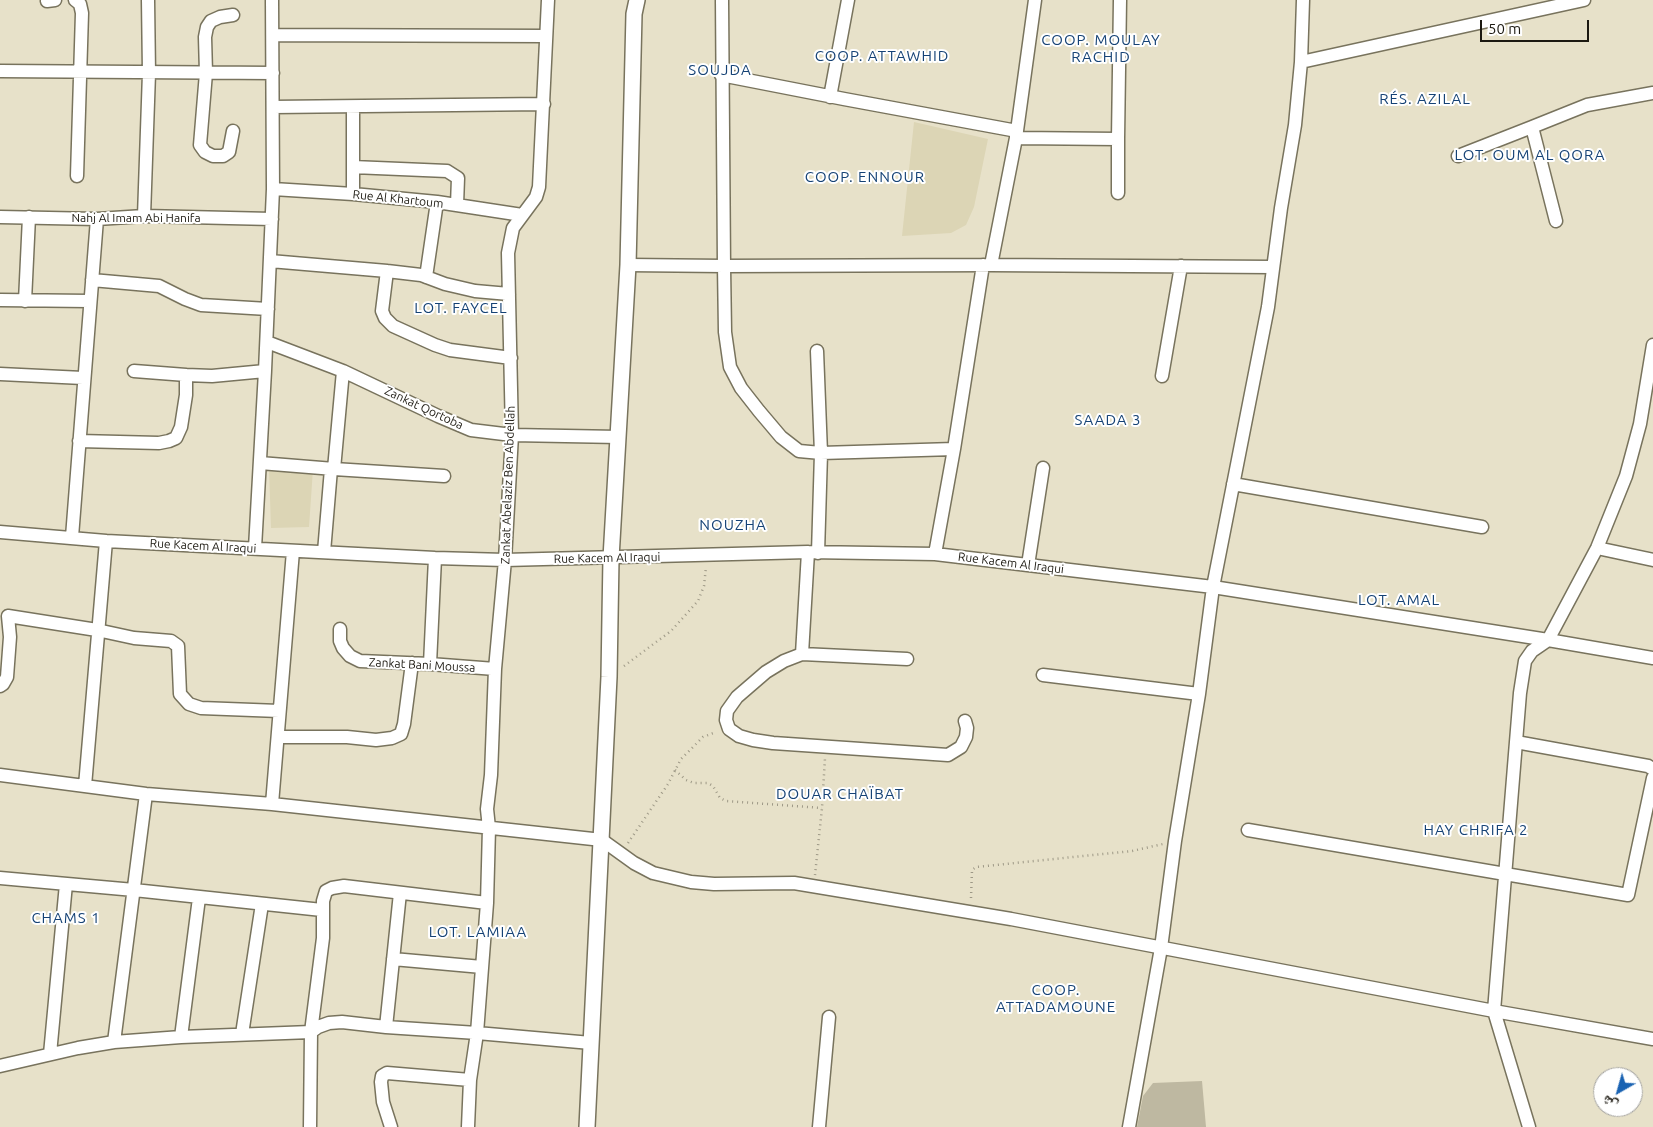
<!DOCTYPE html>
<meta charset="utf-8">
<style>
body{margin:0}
#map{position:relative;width:1653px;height:1127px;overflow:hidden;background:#e7e1c9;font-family:Ubuntu,"Noto Naskh Arabic",sans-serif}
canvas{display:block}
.north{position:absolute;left:1593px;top:1067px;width:50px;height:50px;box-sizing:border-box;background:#fff;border:1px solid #a4a3a0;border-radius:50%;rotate:218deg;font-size:14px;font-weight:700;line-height:20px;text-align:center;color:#1c1911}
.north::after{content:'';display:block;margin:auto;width:18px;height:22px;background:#1962b2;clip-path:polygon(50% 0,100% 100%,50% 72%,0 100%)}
.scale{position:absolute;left:1480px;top:20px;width:109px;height:22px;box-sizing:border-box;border:2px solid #1c1911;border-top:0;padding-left:6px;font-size:15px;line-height:18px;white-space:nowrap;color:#1c1911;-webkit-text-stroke:4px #fff;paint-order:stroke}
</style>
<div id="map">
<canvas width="1653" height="1127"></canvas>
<div class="north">ش</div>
<div class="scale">50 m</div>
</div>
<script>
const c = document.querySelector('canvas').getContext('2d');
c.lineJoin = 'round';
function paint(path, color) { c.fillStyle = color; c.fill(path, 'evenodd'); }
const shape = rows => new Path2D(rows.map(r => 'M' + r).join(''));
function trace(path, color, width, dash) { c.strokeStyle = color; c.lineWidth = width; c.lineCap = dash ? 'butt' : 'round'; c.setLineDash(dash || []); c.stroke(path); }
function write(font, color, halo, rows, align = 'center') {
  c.font = font + ' Ubuntu,sans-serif'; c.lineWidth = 4; c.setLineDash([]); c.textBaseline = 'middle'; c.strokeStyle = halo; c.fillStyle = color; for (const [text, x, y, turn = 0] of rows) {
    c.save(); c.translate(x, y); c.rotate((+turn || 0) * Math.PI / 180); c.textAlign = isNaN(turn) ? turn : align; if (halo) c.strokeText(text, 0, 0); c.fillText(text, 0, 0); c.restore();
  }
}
const built = shape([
 [914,122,988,139,974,207,966,225,951,233,902,236],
 [269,468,313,469,309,527,271,528]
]);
const building = shape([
 [1202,1081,1206,1127,1137,1127,1143,1096,1153,1083]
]);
const path = shape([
 [624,666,671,631,698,601,704,586,706,567],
 [675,770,686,780,694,783,708,783,713,786,720,798,726,801,822,808],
 [628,843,668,784,681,759,703,737,716,732],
 [815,875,822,808,825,758],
 [971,898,972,870,976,867,1132,851,1163,844]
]);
const minor = shape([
 [75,0,80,4,82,13,77,176],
 [722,0,724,266,991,265,1272,267],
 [47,1,55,0],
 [273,35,546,36],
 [1301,62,1584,0],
 [0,71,273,73],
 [721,75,844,99,1017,131],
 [830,97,848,0],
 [273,107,544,104],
 [353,107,353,167],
 [233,131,229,152,223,156,213,156,205,152,200,145,206,73,205,37,207,27,211,21,220,17,233,15],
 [1016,138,1118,139,1120,0],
 [1118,139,1118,193],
 [1458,156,1532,127],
 [273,189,353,194,437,202,522,215],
 [353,194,353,167,447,171,458,178,457,205],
 [144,216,149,73,148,0],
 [0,217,97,219,144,216,272,219],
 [1556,221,1532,127,1587,105,1653,93],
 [270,261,387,271,421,275,445,284,475,291,509,294],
 [628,265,724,266,725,332,730,367,741,388,759,411,781,437,799,451,821,453,954,449],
 [991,265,1016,138,1035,0],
 [387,271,382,311,385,318,393,326,435,345,450,350,511,358],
 [426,277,437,202],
 [92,280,159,286,185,299,201,305,268,309],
 [0,300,90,301],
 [25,301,29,217],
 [267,342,343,371,438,416,471,430,512,435,619,437],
 [817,351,821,453,818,553],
 [134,371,186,375],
 [343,371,334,469,444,476],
 [0,374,83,378],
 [1162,376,1181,266],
 [79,441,159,443,169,441,176,438,181,427,186,395,186,375,212,376,265,371],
 [260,463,334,469],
 [1233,484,1482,527],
 [0,532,106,541,435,558,505,560,808,552,935,554,1213,587,1548,640,1597,548,1626,476,1640,424,1653,345],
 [72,537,97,219],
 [255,548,265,371,273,189,272,0],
 [1597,548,1653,560],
 [324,552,331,469],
 [808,552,802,654,784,661,766,672,737,697,727,711,726,720,729,729,739,736,753,740,773,743,948,755,961,747,966,737,967,728,965,721],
 [935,554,954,449,983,265],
 [1028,565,1043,468],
 [340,629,340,641,343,648,350,656,360,661,430,664,495,669],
 [802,654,907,659],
 [430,664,435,558],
 [1043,675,1199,694],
 [0,686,3,684,7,677,10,637,8,616,97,630,134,638,171,641,178,646,180,694,189,704,201,708,279,711],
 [278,737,347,737,376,740,392,738,401,734,404,724,412,663],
 [1516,742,1648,766,1653,769],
 [0,775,146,794,272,804,602,840,634,863,653,873,691,882,714,884,794,883,1011,919,1494,1011,1653,1039],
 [85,786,106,541],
 [272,804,293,551],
 [1248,830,1628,895,1653,778],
 [0,878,134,890,322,910],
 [393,959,482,967],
 [386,1027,400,893],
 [242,1034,262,904],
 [181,1037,199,898],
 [114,1042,146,794],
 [50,1054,66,884],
 [0,1066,78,1048,114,1042,181,1037,311,1032,318,1027,329,1023,342,1022,386,1027,477,1033,591,1043],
 [310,1127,311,1032,323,938,323,901,326,891,332,888,344,886,487,903],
 [391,1127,383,1102,381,1082,382,1076,387,1073,470,1080],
 [468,1127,470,1080,477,1033,487,903,489,828,487,809,491,775,495,669,505,560,512,435,508,253,513,228,536,197,539,187,548,0],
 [819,1127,829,1017],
 [1129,1127,1161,948,1175,841,1199,694,1213,587,1268,307,1281,208,1295,125,1301,62,1303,0],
 [1529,1127,1494,1011,1520,693,1525,661,1532,651,1548,640,1653,658]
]);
const tertiary = shape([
 [587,1127,609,677,611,558,628,265,634,14,637,0]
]);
const streetNames = [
 ["Rue Al Khartoum",398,199,6],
 ["Nahj Al Imam Abi Hanifa",136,218],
 ["Zankat Qortoba",424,408,25],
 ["Zankat Abelaziz Ben Abdellah",508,485,-88],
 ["Rue Kacem Al Iraqui",203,546,3],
 ["Rue Kacem Al Iraqui",607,558,-1],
 ["Rue Kacem Al Iraqui",1011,563,7],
 ["Zankat Bani Moussa",422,665,3]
];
const quarterNames = [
 ["COOP. MOULAY",1101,40],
 ["RACHID",1101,57],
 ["COOP. ATTAWHID",882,56],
 ["SOUJDA",720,70],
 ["RÉS. AZILAL",1425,99],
 ["LOT. OUM AL QORA",1530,155],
 ["COOP. ENNOUR",865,177],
 ["LOT. FAYCEL",461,308],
 ["SAADA 3",1108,420],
 ["NOUZHA",733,525],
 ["LOT. AMAL",1399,600],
 ["DOUAR CHAÏBAT",840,794],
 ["HAY CHRIFA 2",1476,830],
 ["CHAMS 1",66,918],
 ["LOT. LAMIAA",478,932],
 ["COOP.",1056,990],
 ["ATTADAMOUNE",1056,1007]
];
paint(built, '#dcd5b5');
paint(building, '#beb8a1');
trace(minor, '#78735d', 15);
trace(tertiary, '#78735d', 18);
trace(path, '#9d9886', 2.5, [1, 4]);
trace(minor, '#fff', 12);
trace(tertiary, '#fff', 15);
write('12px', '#1c1911', '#fff', streetNames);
c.letterSpacing = '1px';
write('15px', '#154275', '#fff', quarterNames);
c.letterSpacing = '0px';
</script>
